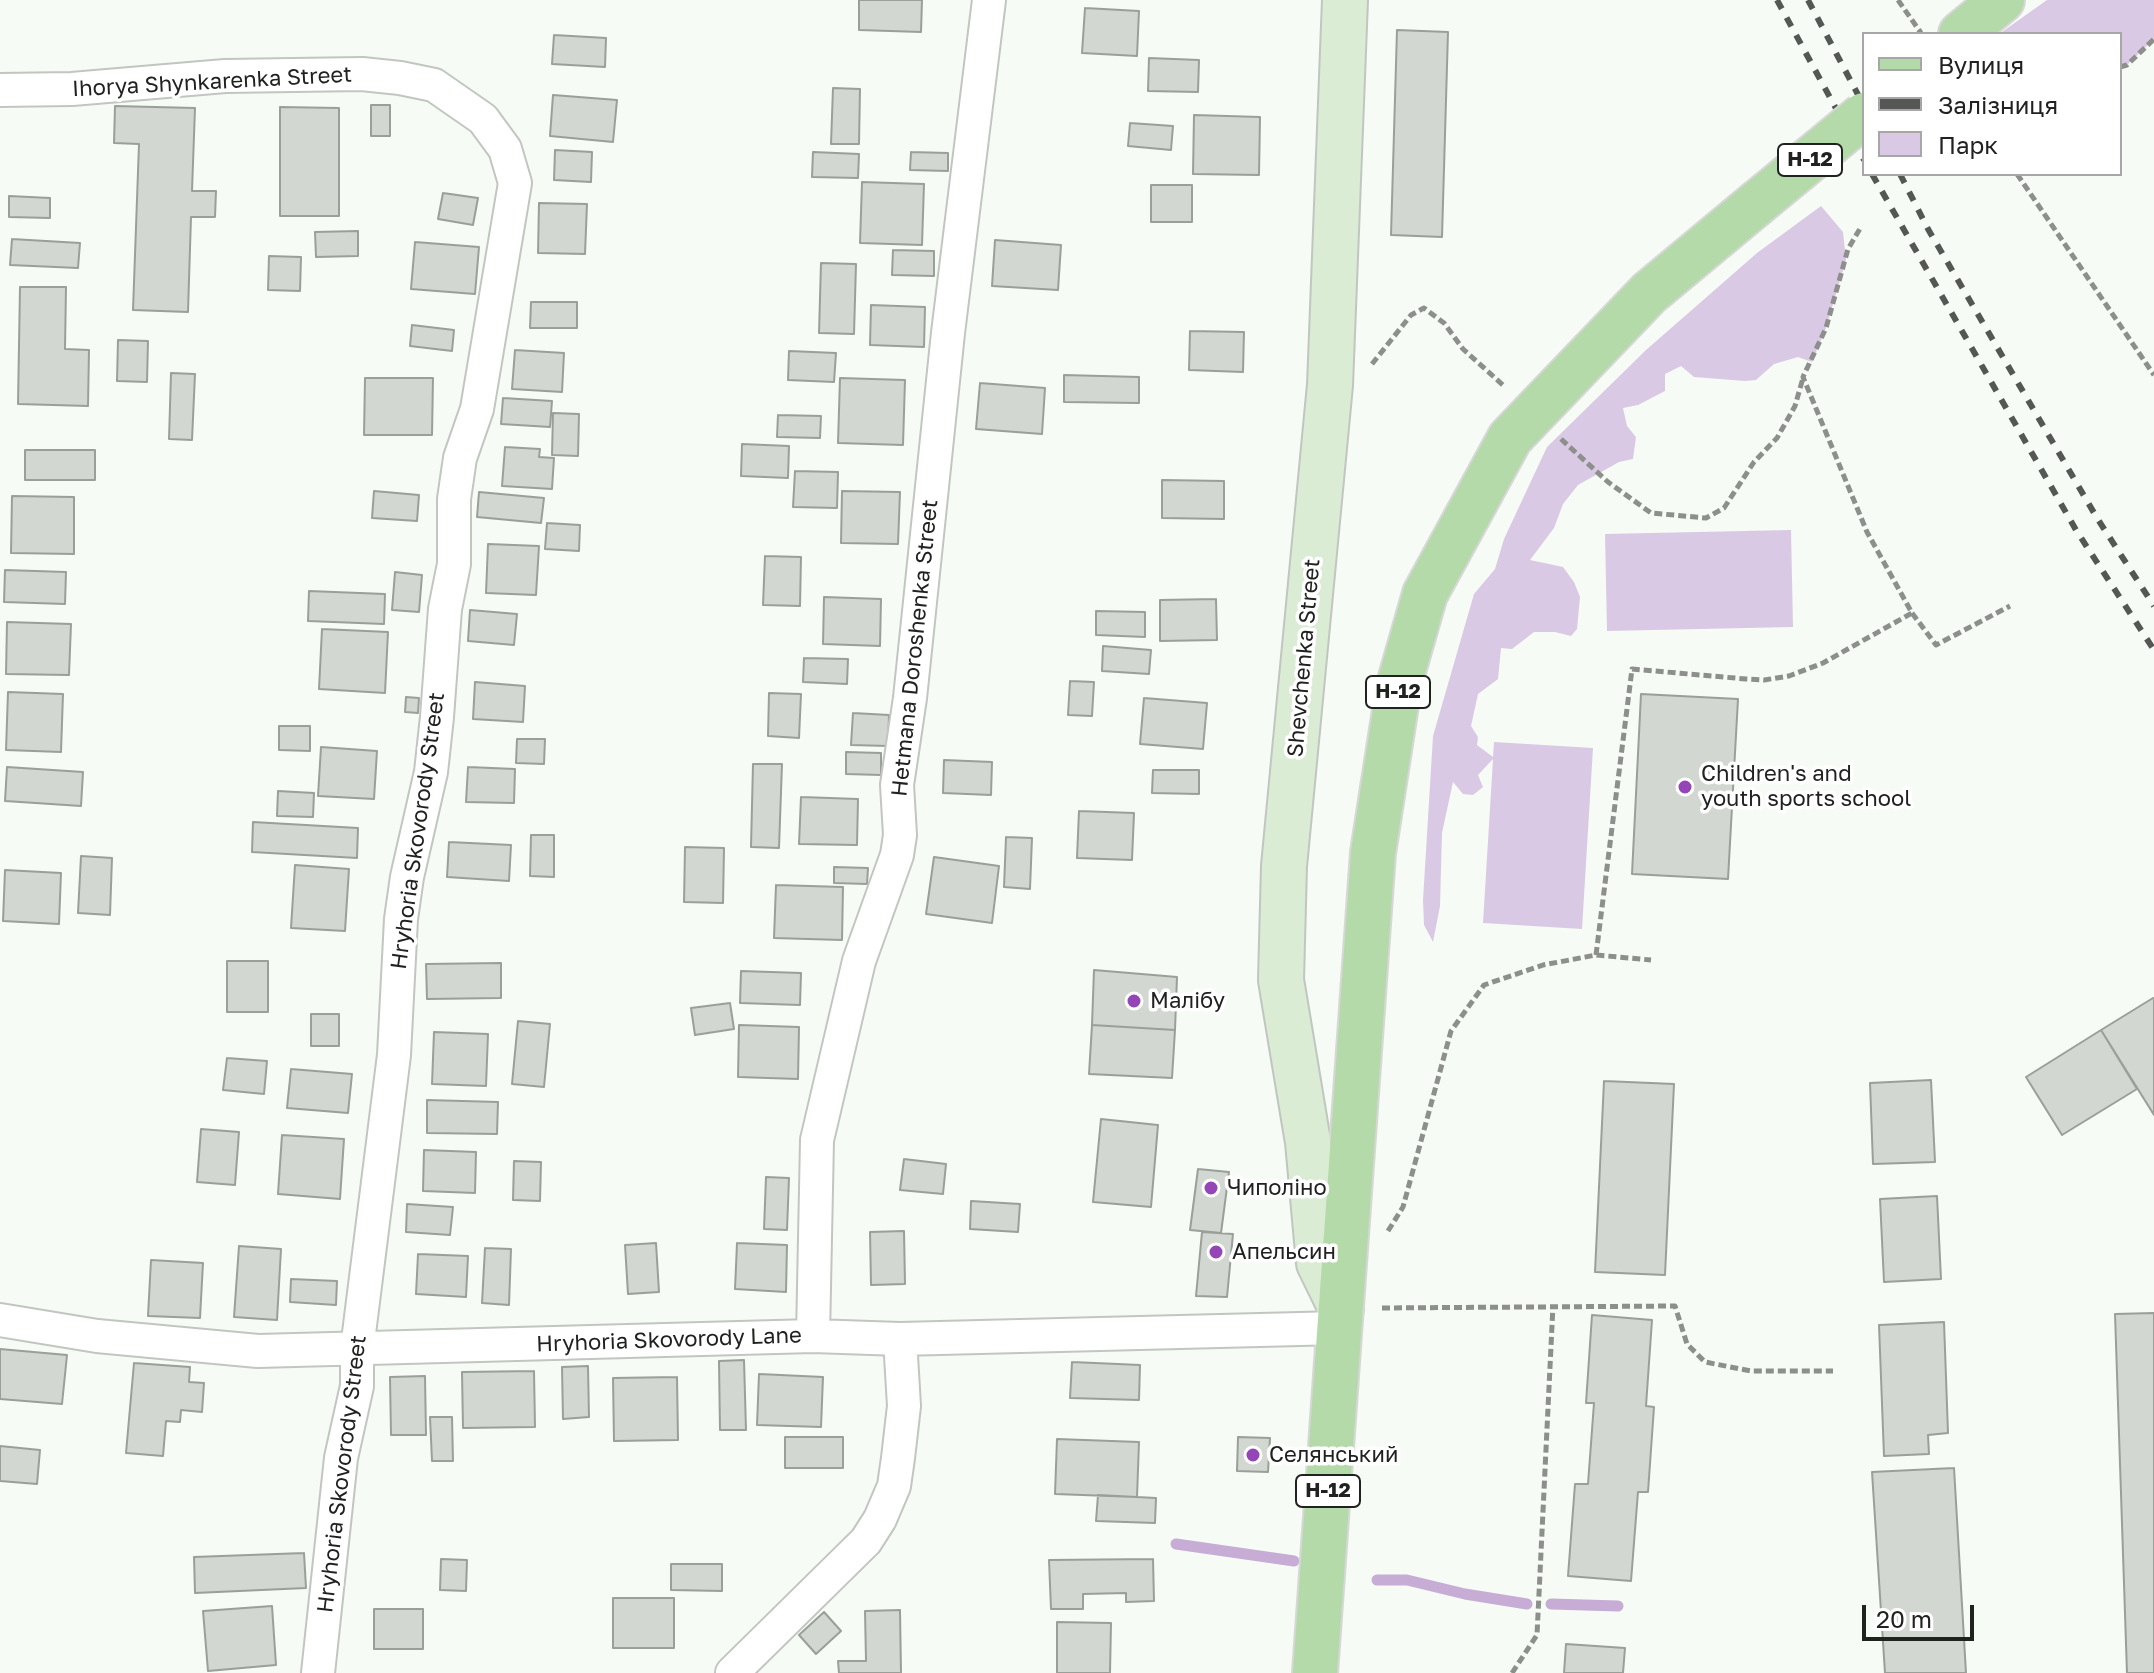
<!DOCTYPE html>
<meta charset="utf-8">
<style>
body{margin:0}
#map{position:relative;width:2154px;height:1673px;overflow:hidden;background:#f6fbf5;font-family:"Golos Text",sans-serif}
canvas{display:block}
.legend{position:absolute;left:1862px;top:32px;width:260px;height:144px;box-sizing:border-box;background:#fff;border:2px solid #a6a7a6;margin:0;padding:10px 14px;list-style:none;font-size:24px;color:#202220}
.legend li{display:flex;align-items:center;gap:16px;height:40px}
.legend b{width:40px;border:2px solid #a6a7a6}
.scale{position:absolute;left:1862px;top:1605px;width:112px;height:36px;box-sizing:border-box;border:4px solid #202220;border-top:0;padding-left:10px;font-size:24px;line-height:28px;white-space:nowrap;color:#202220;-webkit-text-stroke:6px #fff;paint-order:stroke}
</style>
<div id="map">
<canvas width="2154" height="1673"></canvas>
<ul class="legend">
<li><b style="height:10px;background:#b4daa9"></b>Вулиця</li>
<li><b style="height:10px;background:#545754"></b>Залізниця</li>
<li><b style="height:22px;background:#dac9e4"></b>Парк</li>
</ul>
<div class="scale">20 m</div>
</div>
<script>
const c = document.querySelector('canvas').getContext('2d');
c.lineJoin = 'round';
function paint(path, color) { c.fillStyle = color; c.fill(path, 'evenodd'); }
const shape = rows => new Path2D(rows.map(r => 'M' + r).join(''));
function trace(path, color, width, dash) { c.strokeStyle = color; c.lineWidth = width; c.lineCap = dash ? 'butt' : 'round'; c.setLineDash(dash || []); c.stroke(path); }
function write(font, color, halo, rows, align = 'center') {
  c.font = font + ' "Golos Text",sans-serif'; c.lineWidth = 7; c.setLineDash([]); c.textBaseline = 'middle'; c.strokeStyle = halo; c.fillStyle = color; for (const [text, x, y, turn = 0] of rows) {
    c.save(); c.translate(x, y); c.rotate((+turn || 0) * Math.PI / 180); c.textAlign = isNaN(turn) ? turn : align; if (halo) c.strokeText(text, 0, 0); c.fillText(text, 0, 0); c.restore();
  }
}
const green = shape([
 [2047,0,2154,0,2154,39,2127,65,2120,67,2120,34,1999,34],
 [1821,206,1843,232,1846,260,1826,328,1812,362,1798,357,1774,364,1756,380,1745,381,1694,377,1681,366,1665,374,1665,391,1638,405,1623,408,1627,426,1636,437,1633,459,1619,462,1578,485,1563,504,1554,528,1530,560,1563,567,1574,582,1580,597,1577,629,1571,636,1555,632,1534,632,1512,649,1501,648,1498,679,1478,694,1471,726,1478,737,1477,745,1493,757,1494,742,1593,748,1582,929,1483,923,1493,759,1478,775,1483,787,1473,795,1463,794,1453,782,1442,833,1440,906,1433,942,1424,925,1423,900,1433,736,1474,594,1495,569,1504,539,1547,447,1646,350,1757,253],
 [1791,530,1793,627,1607,631,1605,534]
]);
const stream = shape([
 [1176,1544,1294,1561],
 [1377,1580,1407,1580,1465,1594,1527,1604],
 [1551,1604,1618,1606]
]);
const building = shape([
 [859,0,922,0,921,32,859,30,859,0],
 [1085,8,1139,11,1137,56,1082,53,1085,8],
 [1397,30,1448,32,1442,237,1391,235,1397,30],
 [554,35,606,38,605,67,552,64,554,35],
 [1149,58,1199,60,1198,92,1148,91,1149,58],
 [833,88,860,89,859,144,831,144,833,88],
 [553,95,617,100,613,142,550,136,553,95],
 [371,105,390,105,390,136,371,136,371,105],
 [115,106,195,108,192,191,216,191,215,217,191,217,188,312,133,310,139,144,114,143,115,106],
 [280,107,339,108,339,216,280,216,280,107],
 [1194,115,1260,117,1259,175,1193,174,1194,115],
 [1130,123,1173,126,1171,150,1128,146,1130,123],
 [555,150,592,152,591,182,554,180,555,150],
 [813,152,859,154,858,178,812,177,813,152],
 [911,152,948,153,948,171,910,170,911,152],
 [862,182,924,184,922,245,860,243,862,182],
 [1151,185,1192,185,1192,222,1151,222,1151,185],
 [443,193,478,198,473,225,438,219,443,193],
 [9,196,50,198,50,218,9,217,9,196],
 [539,203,587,204,585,254,538,253,539,203],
 [358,231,358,256,316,257,315,232,358,231],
 [12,239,80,243,78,268,10,265,12,239],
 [995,240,1061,245,1058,290,992,286,995,240],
 [415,242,479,247,475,294,411,289,415,242],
 [893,250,934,251,934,276,892,275,893,250],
 [269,256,301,257,300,291,268,290,269,256],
 [821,263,856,264,854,334,819,333,821,263],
 [20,287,66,287,65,349,89,350,88,406,18,404,20,287],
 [531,302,577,302,577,328,530,328,531,302],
 [871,305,925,307,924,347,870,345,871,305],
 [412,325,454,330,452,351,410,346,412,325],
 [1190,331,1244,332,1243,372,1189,370,1190,331],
 [118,340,148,341,147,382,117,381,118,340],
 [515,350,564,353,562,392,512,389,515,350],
 [789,351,836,353,834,382,788,380,789,351],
 [171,373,195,374,192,440,169,439,171,373],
 [1064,375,1139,377,1139,403,1064,402,1064,375],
 [365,378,433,378,432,435,364,435,365,378],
 [840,378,905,380,903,445,838,443,840,378],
 [980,383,1045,388,1042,434,976,429,980,383],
 [503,398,552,401,550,427,501,424,503,398],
 [553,413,579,414,578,456,552,455,553,413],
 [778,415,821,416,820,438,777,437,778,415],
 [742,444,789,446,788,478,741,476,742,444],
 [505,447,540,449,539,457,554,458,552,489,502,486,505,447],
 [25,450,95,450,95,480,25,480,25,450],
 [795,471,838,472,837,508,793,507,795,471],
 [1162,480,1224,481,1224,519,1162,518,1162,480],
 [374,491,419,495,417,521,372,518,374,491],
 [842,491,900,492,898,544,841,543,842,491],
 [479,492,544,498,541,523,477,517,479,492],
 [12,496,74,497,74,554,11,553,12,496],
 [547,523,580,525,579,551,545,549,547,523],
 [488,544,539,546,536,595,486,593,488,544],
 [765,556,801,557,800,606,763,605,765,556],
 [5,570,66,572,65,604,4,602,5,570],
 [395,572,422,575,419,612,392,610,395,572],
 [309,591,385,594,384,624,308,621,309,591],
 [824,597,881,599,880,646,823,644,824,597],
 [1216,599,1217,640,1160,641,1160,600,1216,599],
 [470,610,517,614,514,645,468,641,470,610],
 [1096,611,1145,612,1145,637,1096,635,1096,611],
 [7,622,71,624,69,675,6,674,7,622],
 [322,629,388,632,385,693,319,689,322,629],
 [1103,646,1151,650,1149,674,1102,671,1103,646],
 [804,658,848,659,847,684,803,682,804,658],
 [1070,681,1094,682,1092,716,1068,715,1070,681],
 [475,682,525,686,523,722,473,719,475,682],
 [8,692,63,694,61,752,6,750,8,692],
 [769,693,801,694,799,738,768,736,769,693],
 [1641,694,1738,699,1728,879,1632,874,1641,694],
 [406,697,419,698,418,713,405,712,406,697],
 [1144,698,1207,703,1203,749,1140,744,1144,698],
 [853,713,889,715,888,746,851,745,853,713],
 [279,726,310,726,310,751,279,750,279,726],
 [517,739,545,739,544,764,516,763,517,739],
 [321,747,377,751,374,799,318,796,321,747],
 [846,752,881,753,881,775,846,774,846,752],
 [944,760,992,762,991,795,943,793,944,760],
 [753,764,782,764,779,848,751,847,753,764],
 [7,767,83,772,81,806,5,801,7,767],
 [468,767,515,769,514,803,466,802,468,767],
 [1153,770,1199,770,1199,794,1152,793,1153,770],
 [278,791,314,793,313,817,277,816,278,791],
 [801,797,858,799,857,845,799,844,801,797],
 [1079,811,1134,813,1132,860,1077,858,1079,811],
 [253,822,358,828,357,858,252,852,253,822],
 [531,835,554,835,554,877,530,876,531,835],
 [1006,837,1032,838,1030,889,1004,887,1006,837],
 [449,842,511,845,509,881,447,877,449,842],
 [685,847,724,848,723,903,684,902,685,847],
 [81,856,112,858,110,915,78,913,81,856],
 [934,857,999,866,992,923,926,914,934,857],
 [295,865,349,869,345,931,291,928,295,865],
 [834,867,868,868,867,884,834,883,834,867],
 [5,870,61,873,59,924,3,921,5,870],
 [776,885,843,887,842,940,774,938,776,885],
 [227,961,268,961,268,1012,227,1012,227,961],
 [501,963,501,998,427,999,426,964,501,963],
 [1094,970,1177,977,1175,1030,1092,1025,1094,970],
 [741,971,801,973,800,1005,740,1003,741,971],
 [2153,998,2154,999,2154,1115,2101,1030,2153,998],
 [730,1003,734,1029,695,1035,691,1008,730,1003],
 [311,1014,339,1014,339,1046,311,1046,311,1014],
 [518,1021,550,1024,544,1087,512,1084,518,1021],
 [739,1025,799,1027,798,1079,738,1077,739,1025],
 [1092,1025,1175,1030,1172,1078,1089,1074,1092,1025],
 [2101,1030,2137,1089,2062,1135,2026,1077,2101,1030],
 [434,1032,488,1034,486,1086,432,1084,434,1032],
 [227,1058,267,1061,264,1094,223,1090,227,1058],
 [291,1069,352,1074,348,1113,287,1108,291,1069],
 [1931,1080,1935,1162,1873,1164,1870,1083,1931,1080],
 [1604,1081,1674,1084,1665,1275,1595,1272,1604,1081],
 [427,1100,498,1102,497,1134,427,1133,427,1100],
 [1101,1119,1158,1125,1151,1207,1093,1202,1101,1119],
 [201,1129,239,1132,235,1185,197,1182,201,1129],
 [282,1135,344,1139,340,1199,278,1194,282,1135],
 [424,1150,476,1152,475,1193,423,1191,424,1150],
 [904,1159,946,1164,943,1194,900,1190,904,1159],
 [514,1161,541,1162,540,1201,513,1200,514,1161],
 [1198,1169,1229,1172,1221,1233,1190,1230,1198,1169],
 [766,1177,789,1178,787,1230,764,1229,766,1177],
 [1937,1196,1941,1279,1884,1282,1880,1199,1937,1196],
 [971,1201,1020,1204,1018,1232,970,1229,971,1201],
 [407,1204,453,1207,450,1235,406,1232,407,1204],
 [904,1231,905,1284,871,1285,870,1232,904,1231],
 [1202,1232,1233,1234,1227,1297,1196,1296,1202,1232],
 [656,1243,659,1292,628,1294,625,1245,656,1243],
 [737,1243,787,1245,786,1292,735,1289,737,1243],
 [239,1246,281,1249,277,1320,234,1317,239,1246],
 [485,1248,511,1249,509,1305,482,1303,485,1248],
 [418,1254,468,1256,466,1297,416,1294,418,1254],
 [151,1260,203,1263,200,1318,148,1316,151,1260],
 [291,1279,337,1281,336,1305,290,1302,291,1279],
 [2154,1313,2154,1673,2127,1673,2115,1314,2154,1313],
 [1592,1315,1652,1320,1646,1406,1654,1407,1648,1492,1638,1492,1631,1581,1568,1576,1575,1484,1588,1484,1594,1403,1586,1403,1592,1315],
 [1944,1322,1948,1433,1928,1435,1929,1454,1884,1456,1879,1325,1944,1322],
 [0,1349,67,1355,62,1404,0,1399,0,1349],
 [744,1360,746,1430,720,1430,719,1361,744,1360],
 [1072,1362,1140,1365,1139,1400,1070,1398,1072,1362],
 [134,1363,190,1367,189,1382,204,1383,202,1412,181,1410,180,1422,166,1421,163,1456,126,1453,134,1363],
 [588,1366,589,1417,563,1419,562,1367,588,1366],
 [534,1371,535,1427,463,1428,462,1372,534,1371],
 [759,1374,823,1377,821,1427,757,1425,759,1374],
 [425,1376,426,1435,391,1435,390,1377,425,1376],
 [677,1377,678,1440,614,1441,613,1378,677,1377],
 [430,1417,452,1417,453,1461,432,1461,430,1417],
 [785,1437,843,1437,843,1468,785,1468,785,1437],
 [1238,1437,1270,1438,1268,1472,1237,1471,1238,1437],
 [1057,1439,1139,1442,1137,1497,1055,1494,1057,1439],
 [0,1446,40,1450,37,1484,0,1481,0,1446],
 [1954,1468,1966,1673,1885,1673,1872,1472,1954,1468],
 [1098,1495,1156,1498,1155,1523,1096,1521,1098,1495],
 [304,1553,306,1588,195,1593,194,1557,304,1553],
 [441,1559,467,1560,466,1591,440,1590,441,1559],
 [1153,1559,1154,1601,1126,1602,1126,1593,1083,1594,1083,1609,1051,1609,1049,1560,1153,1559],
 [671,1564,722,1564,722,1591,671,1590,671,1564],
 [613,1598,674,1598,674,1648,613,1648,613,1598],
 [272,1606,276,1665,208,1671,203,1611,272,1606],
 [374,1609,423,1609,423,1649,374,1649,374,1609],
 [900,1610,901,1673,839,1673,838,1661,866,1661,865,1611,900,1610],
 [824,1612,841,1631,816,1654,799,1635,824,1612],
 [1057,1622,1111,1623,1110,1673,1057,1673,1057,1622],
 [1566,1644,1625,1648,1623,1673,1564,1673,1566,1644]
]);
const path = shape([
 [1898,0,1921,33],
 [2120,67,2127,65,2154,39],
 [2017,174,2154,375],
 [1372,364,1411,315,1424,308,1444,323,1463,349,1504,386],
 [1561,439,1608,482,1651,513,1706,518,1724,508,1754,462,1777,438,1795,406,1803,378],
 [1912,613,1936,645,2010,606],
 [1596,955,1632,669,1746,679,1764,680,1789,676,1823,663,1912,613,1867,532,1803,377,1826,328,1848,249,1861,227],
 [1388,1231,1403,1207,1451,1031,1484,985,1543,965,1596,955,1651,960],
 [1382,1308,1675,1306,1687,1344,1705,1362,1751,1371,1833,1371],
 [1512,1673,1537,1635,1553,1305]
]);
const minor = shape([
 [0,90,72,89,225,76,362,74,400,78,434,85,483,119,505,149,515,183,477,409,460,458,454,499,454,564,445,609,437,717,431,772,407,877,401,919,394,1055,357,1349,357,1386,341,1458,318,1673],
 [0,1320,97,1336,258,1351,813,1336,900,1339,1340,1328],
 [813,1336,817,1140,859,961,897,855,900,835,897,785,910,698,948,333,989,0],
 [732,1673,866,1541,880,1519,894,1486,898,1458,904,1406,900,1339]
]);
const secondary = shape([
 [1341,1308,1319,1263,1308,1142,1281,980,1284,866,1330,385,1345,0]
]);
const primary = shape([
 [1961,34,2002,0],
 [1315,1673,1373,853,1399,685,1425,594,1510,438,1649,293,1756,204]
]);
const rail = shape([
 [1777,0,1864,160],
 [1808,0,1864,106],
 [1872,174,2076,530,2154,650],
 [1900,174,1928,229,2097,518,2154,606]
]);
const primaryBridge = shape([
 [1756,204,1864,115]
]);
const markers = [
 [1685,787,8,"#9446b7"],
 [1134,1001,8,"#9446b7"],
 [1211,1188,8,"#9446b7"],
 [1216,1252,8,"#9446b7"],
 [1253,1455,8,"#9446b7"]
];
const shields = [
 [1810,160,64],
 [1398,692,64],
 [1328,1491,64]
];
const shieldNames = [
 ["Н-12",1810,160],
 ["Н-12",1398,692],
 ["Н-12",1328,1491]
];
const streetNames = [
 ["Ihorya Shynkarenka Street",212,82,-3],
 ["Hetmana Doroshenka Street",915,648,-84],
 ["Shevchenka Street",1304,658,-85],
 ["Hryhoria Skovorody Street",418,831,-82],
 ["Hryhoria Skovorody Lane",669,1340,-2],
 ["Hryhoria Skovorody Street",342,1474,-83]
];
const poiNames = [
 ["Children's and",1701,774],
 ["youth sports school",1701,799],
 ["Малібу",1150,1001],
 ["Чиполіно",1227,1188],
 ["Апельсин",1232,1252],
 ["Селянський",1269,1455]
];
paint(green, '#dac9e4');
trace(stream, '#c7add6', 11);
paint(building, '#d2d7d1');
trace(building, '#9a9f99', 2);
trace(minor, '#c1c6c0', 36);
trace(secondary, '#c1c6c0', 48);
trace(primary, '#d7d7d7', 48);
trace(path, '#8c8f8b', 5, [8, 4]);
trace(minor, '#fff', 32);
trace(secondary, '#daecd4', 44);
trace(primary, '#b4daa9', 44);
trace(rail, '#545754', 6, [10, 10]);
trace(primaryBridge, '#d7d7d7', 48, []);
trace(primaryBridge, '#b4daa9', 44);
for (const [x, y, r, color] of markers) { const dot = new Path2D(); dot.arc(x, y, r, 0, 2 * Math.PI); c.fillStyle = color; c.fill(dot); trace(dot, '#fff', 3); }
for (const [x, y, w] of shields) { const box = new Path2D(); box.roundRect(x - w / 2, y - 16, w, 32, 6); c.fillStyle = '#fff'; c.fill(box); trace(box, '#202220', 2); }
write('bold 20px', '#202220', null, shieldNames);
write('22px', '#202220', '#fff', streetNames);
write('22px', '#202220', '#fff', poiNames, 'left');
</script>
